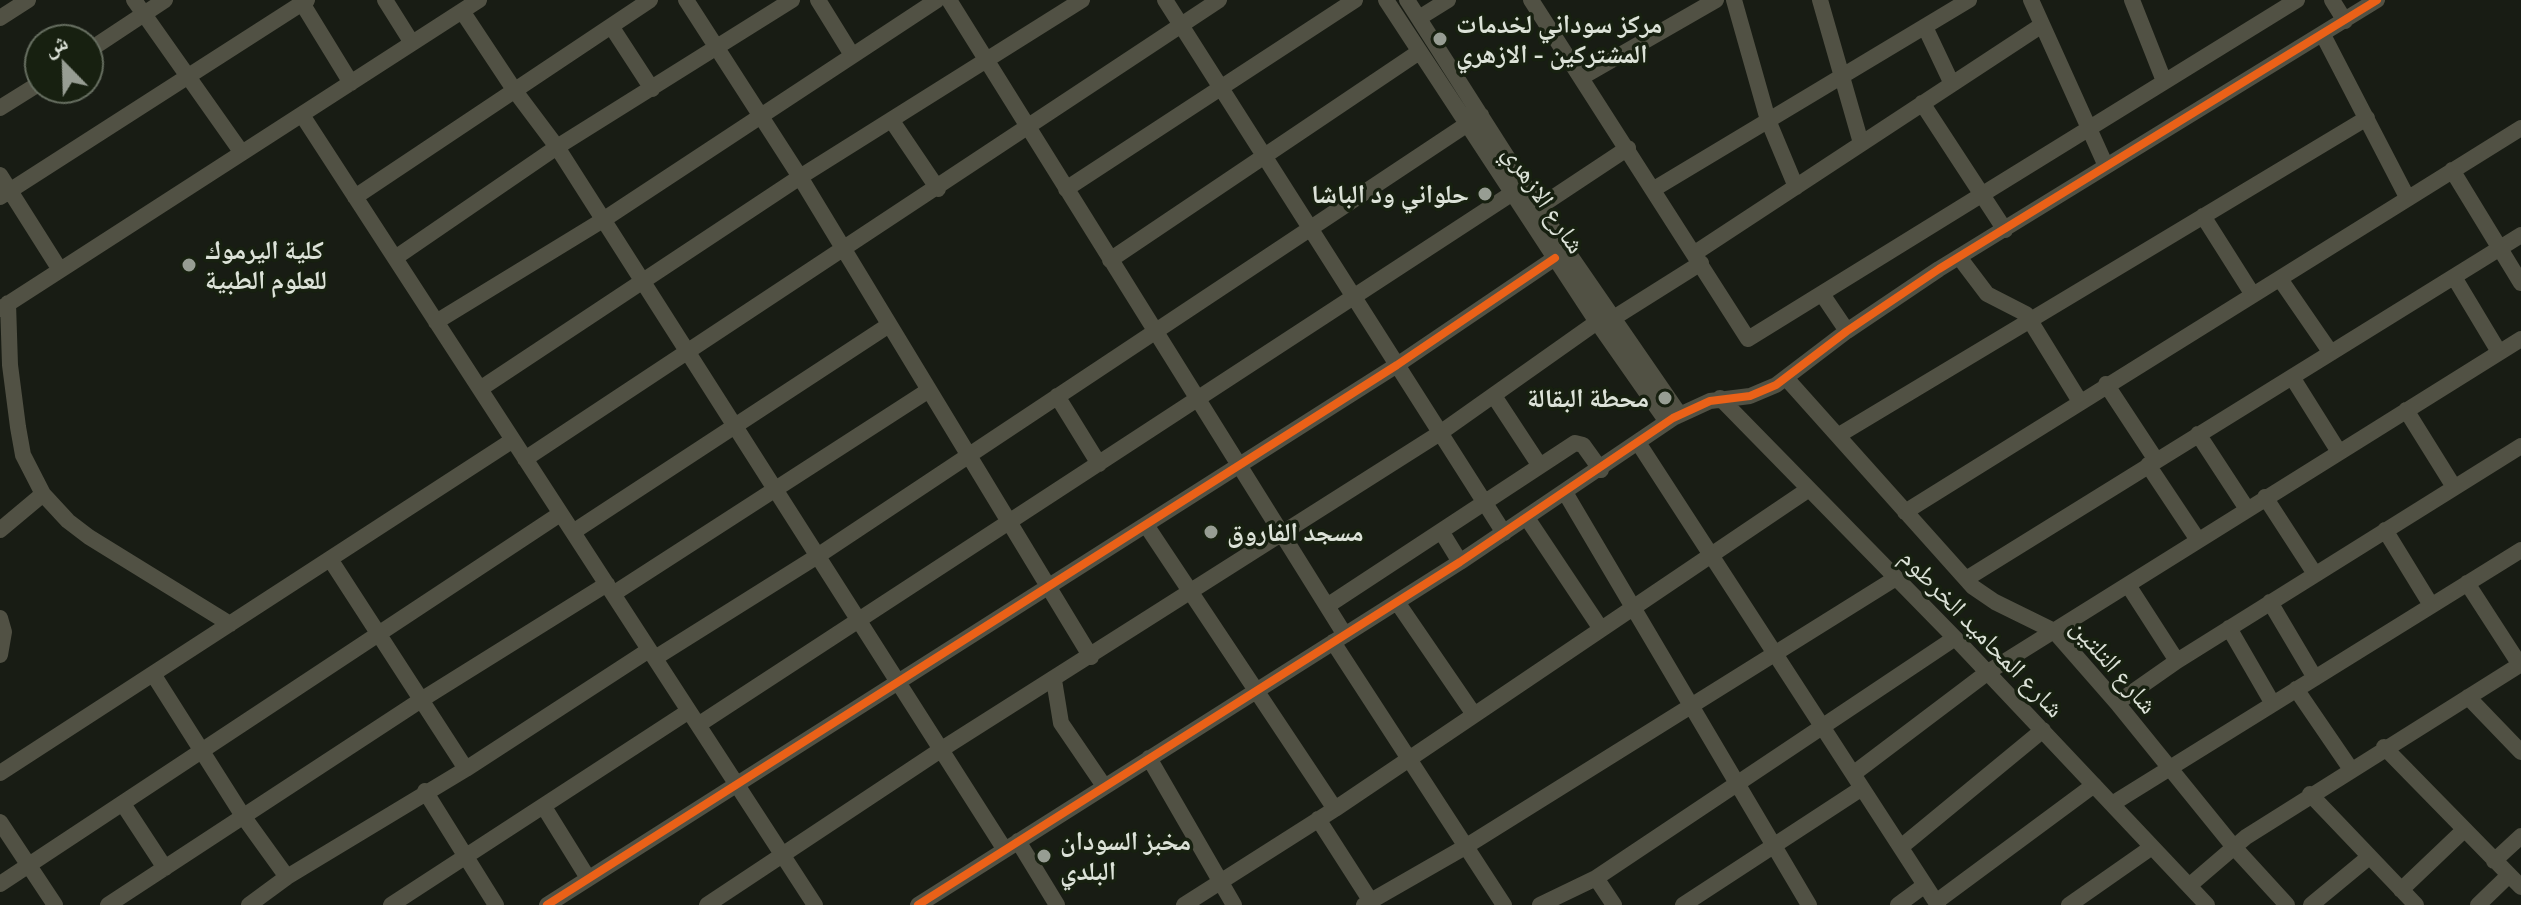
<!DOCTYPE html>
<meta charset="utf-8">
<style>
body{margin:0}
#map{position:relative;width:2521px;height:905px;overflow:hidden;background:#181c14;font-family:"Exo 2","Noto Naskh Arabic",sans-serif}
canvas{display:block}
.north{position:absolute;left:24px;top:24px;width:80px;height:80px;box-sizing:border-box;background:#172010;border:2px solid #666e60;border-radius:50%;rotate:337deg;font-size:22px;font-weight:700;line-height:32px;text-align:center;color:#dce2d8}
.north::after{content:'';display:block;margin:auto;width:28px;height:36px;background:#979d93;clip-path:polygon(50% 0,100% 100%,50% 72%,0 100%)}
</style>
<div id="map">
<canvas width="2521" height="905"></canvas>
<div class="north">ش</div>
</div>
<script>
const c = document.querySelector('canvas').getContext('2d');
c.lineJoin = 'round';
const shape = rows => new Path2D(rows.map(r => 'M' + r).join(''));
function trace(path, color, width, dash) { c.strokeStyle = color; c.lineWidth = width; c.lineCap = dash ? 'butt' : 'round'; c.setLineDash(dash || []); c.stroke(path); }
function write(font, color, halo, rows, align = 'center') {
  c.font = font + ' "Exo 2","Noto Naskh Arabic",sans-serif'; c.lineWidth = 7; c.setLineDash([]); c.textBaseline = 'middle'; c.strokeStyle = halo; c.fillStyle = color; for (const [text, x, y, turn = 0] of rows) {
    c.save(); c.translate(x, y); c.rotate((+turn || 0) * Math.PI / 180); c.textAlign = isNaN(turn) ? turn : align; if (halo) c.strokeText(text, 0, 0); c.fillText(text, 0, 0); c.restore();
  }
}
const minor = shape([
 [134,0,242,153],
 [385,0,412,43],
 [686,0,800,177,1091,657],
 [818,0,852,55],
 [949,0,1345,635],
 [1165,0,1504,533],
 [1386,0,1597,322,1667,422],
 [1407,0,1567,251,1680,415],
 [1531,0,1748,339,2297,0],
 [1734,0,1768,120,1796,187],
 [1820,0,1861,143],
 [2031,0,2106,166],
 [2132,0,2164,81],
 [2332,0,2345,21],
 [302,3,351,83],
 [462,11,515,91,557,147,1005,850],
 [0,18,28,0],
 [1419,18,1448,0],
 [611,26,652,89],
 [1925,27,1952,84],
 [2323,35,2407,197],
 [88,51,165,0],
 [1582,77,1716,0],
 [1922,103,2005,230],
 [0,108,40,83],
 [302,115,815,905],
 [892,121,938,189],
 [2452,170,2521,283],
 [0,175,60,270],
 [1066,189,1355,0],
 [1654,189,1969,0],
 [0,197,307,0],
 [355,197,650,0],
 [1539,207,1628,148],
 [2203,216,2253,295],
 [1695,253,2042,25],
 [1959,257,1987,294,2026,314,2079,400],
 [395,258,557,147,792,0],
 [1110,260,1419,52],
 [2454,277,2499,352],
 [2280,279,2331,353],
 [1822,294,1847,331],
 [8,303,10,365,18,427,23,455,43,494,68,521,89,537,230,624],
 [0,309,479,0],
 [1612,319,1701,263],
 [436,322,603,220,937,0],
 [2292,377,2339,452],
 [1786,378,1973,587,1995,602,2054,631,2117,703,2233,846,2287,905],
 [2106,384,2156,460],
 [480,389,800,177,1082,0],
 [1057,396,1099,464],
 [1494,396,1540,466],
 [1720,398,1955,638,2207,905],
 [2406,410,2454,487],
 [2198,434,2247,509],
 [1839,435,2367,118],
 [1639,444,1938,905],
 [525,459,1219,0],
 [2148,465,2198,540],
 [1566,494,1809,905],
 [2265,497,2315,574],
 [1905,512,2521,128],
 [1527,518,1601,629],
 [1146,525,1335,809],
 [0,530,43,494],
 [2385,530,2431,605],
 [1441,531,1460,562],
 [573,532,889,325],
 [330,559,466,769],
 [1966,579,2521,235],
 [2467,583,2520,665],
 [2128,585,2177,661],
 [613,594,929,390],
 [1397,602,1473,713],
 [2270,602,2315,678],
 [1327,606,1575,443,1583,445,1601,470],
 [0,618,4,632,0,655],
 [2229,628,2273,704],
 [1333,642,1504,905],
 [655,658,816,557,1481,115],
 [153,674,243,816,287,877],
 [1054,680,1061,723,1104,786],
 [2296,689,2350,768],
 [2468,697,2521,752],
 [2117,703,2177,661,2521,446],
 [698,725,1511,194],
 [2384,747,2521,887],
 [1149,758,1234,905],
 [0,773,513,440],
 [1853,774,1988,672,2521,339],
 [425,791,496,905],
 [2310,794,2416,905],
 [123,804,165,868],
 [2112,804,2521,550],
 [544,807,588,878],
 [1318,819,1370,900],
 [0,822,55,905],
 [1018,841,1057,905],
 [1901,847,2043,730],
 [2494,861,2521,836],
 [1596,878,1614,905],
 [0,884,560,514],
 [2190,885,2246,837,2521,664],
 [2401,890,2464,830],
 [1936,902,2094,785],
 [108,905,421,700,607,584],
 [249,905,287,877,466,769,649,650],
 [391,905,689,711],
 [547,905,1397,365,1555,258],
 [707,905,942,749,1440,433,1597,322],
 [918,905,1460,562,1673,418,1710,401,1750,396,1776,385,1847,331,1939,269,2377,0],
 [1184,905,1335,809,1809,489],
 [1364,905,1465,847,1896,578],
 [1540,905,1596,878,1955,638],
 [1683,905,1862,788],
 [1898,905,1925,885],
 [2069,905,2152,847],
 [2311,905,2369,857],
 [2478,905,2508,876]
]);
const cycleway = shape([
 [547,905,1397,365,1555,258],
 [918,905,1460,562,1673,418,1710,401,1750,396,1776,385,1847,331,1939,269,2377,0]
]);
const markers = [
 [1440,39,8,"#979d93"],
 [1485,194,8,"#979d93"],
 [189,265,8,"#979d93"],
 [1665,398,8,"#979d93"],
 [1211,532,8,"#979d93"],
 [1044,856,8,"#979d93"]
];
const poiNames = [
 ["مركز سوداني لخدمات",1456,24],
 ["المشتركين - الازهري",1456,54],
 ["حلواني ود الباشا",1469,194,"right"],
 ["كلية اليرموك",205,250],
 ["للعلوم الطبية",205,280],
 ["محطة البقالة",1649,398,"right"],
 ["مسجد الفاروق",1227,532],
 ["مخبز السودان",1060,841],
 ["البلدي",1060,871]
];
const streetNames = [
 ["شارع الازهري",1544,199,56],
 ["شارع المحاميد الخرطوم",1982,633,46],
 ["شارع التلتين",2114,666,49]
];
trace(minor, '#515144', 16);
trace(cycleway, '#ea6118', 8);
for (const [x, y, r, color] of markers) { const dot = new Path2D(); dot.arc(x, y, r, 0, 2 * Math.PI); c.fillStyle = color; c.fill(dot); trace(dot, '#172010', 3); }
write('bold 26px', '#dce2d8', '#172010', poiNames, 'left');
write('26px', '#dce2d8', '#172010', streetNames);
</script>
